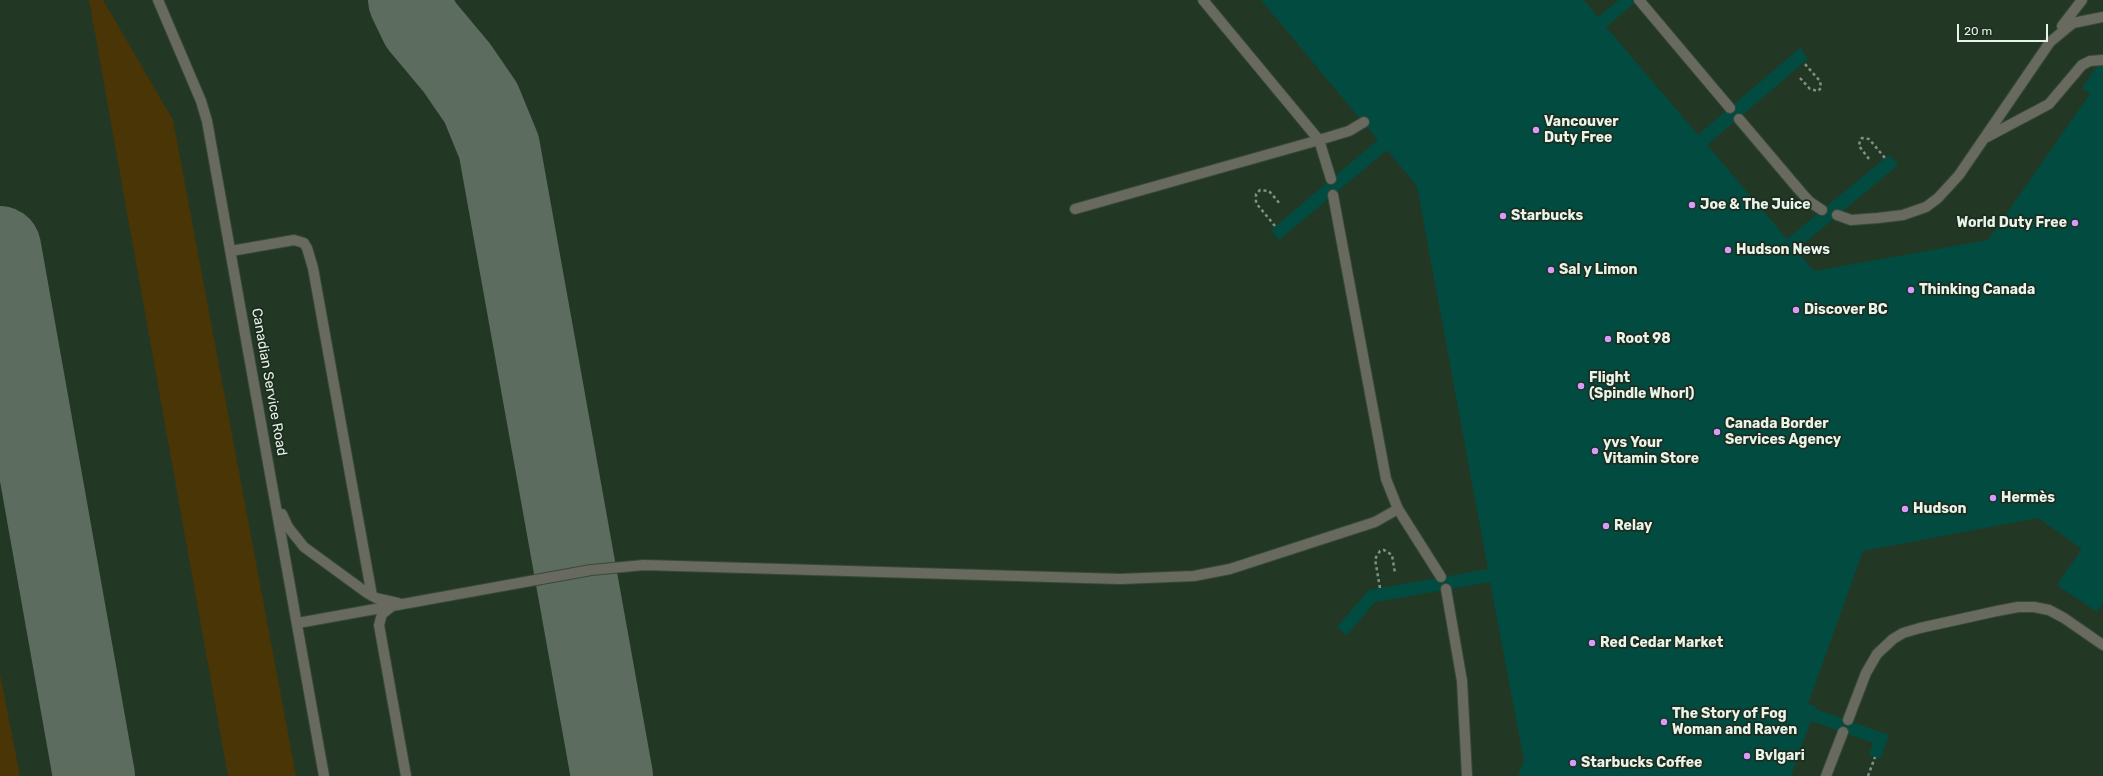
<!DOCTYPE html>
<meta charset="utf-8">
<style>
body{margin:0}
#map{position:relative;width:2103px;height:776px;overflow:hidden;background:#1c2d1f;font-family:Rubik,sans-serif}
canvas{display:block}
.scale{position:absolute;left:1957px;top:24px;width:91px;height:18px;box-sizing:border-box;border:2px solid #e8f3e9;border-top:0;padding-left:5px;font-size:12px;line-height:14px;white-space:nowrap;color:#e8f3e9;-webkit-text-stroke:3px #1c2d1f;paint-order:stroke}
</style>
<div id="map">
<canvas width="2103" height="776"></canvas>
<div class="scale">20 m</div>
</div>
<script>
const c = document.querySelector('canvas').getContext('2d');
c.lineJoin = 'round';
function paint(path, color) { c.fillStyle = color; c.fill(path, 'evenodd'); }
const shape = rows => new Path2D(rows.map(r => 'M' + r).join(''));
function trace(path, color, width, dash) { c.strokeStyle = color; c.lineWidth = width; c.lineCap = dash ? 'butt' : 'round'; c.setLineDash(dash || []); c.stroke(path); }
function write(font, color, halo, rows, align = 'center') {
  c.font = font + ' Rubik,sans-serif'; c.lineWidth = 3.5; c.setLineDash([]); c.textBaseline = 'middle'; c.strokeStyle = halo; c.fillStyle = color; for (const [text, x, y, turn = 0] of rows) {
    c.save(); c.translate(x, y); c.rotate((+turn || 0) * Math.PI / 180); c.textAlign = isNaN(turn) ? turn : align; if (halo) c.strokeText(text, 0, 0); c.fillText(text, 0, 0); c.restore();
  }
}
const built = shape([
 [0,0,2103,0,2103,776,0,776]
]);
const green = shape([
 [89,0,103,0,173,120,296,776,228,776],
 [0,674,20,776,0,776]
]);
const taxiway = shape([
 [409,0,421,25,457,68,481,103,499,147,612,776],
 [0,247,94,776]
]);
const building = shape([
 [1261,0,1584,0,1598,17,1619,0,1638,0,1606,27,1698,135,1800,48,1808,59,1707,145,1787,239,1889,155,1894,160,1898,165,1796,250,1814,271,1988,240,2090,94,2082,88,2103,58,2103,603,2097,612,2057,585,2082,549,2038,518,1863,551,1808,704,1816,706,1815,709,1889,735,1880,759,1869,755,1873,743,1811,721,1791,776,1518,776,1524,760,1490,582,1375,602,1347,635,1337,627,1369,590,1488,569,1417,186,1387,150,1279,240,1271,230,1378,140]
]);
const path = shape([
 [1800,78,1810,89,1818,91,1821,88,1820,81,1804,63],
 [1869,159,1859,146,1860,140,1862,138,1869,139,1885,158],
 [1275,226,1256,203,1256,194,1260,190,1269,191,1281,205],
 [1380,588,1375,559,1380,551,1384,550,1392,555,1395,573],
 [1868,776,1875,757]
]);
const service = shape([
 [158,0,201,101,207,121,324,776],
 [1203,0,1319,140,1331,179],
 [1639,0,1730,108],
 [2062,26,2082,0],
 [1739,119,1800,191,1810,202,1822,210],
 [1987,137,2049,104,2082,65,2090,61,2102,60],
 [1333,195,1386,479,1398,509,1441,577],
 [1075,209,1319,140,1349,131,1364,122],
 [1837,215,1851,220,1878,218,1903,215,1926,207,1938,198,1959,175,2050,42,2073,23,2103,17],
 [231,251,294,240,304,243,307,248,313,268,372,596],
 [282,514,288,527,304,547,367,593,376,598,398,603],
 [1446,589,1462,681,1467,776],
 [391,607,382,614,379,625,406,776],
 [298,623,591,570,644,565,1120,579,1194,576,1230,569,1375,522,1398,509],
 [1848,720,1866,673,1877,654,1893,639,1903,633,1920,628,1997,611,2018,607,2034,607,2049,610,2064,618,2103,645],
 [1826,776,1843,732]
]);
const markers = [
 [1536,130,4,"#d59cfb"],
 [1692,205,4,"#d59cfb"],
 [1503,216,4,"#d59cfb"],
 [2075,223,4,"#d59cfb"],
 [1728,250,4,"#d59cfb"],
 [1551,270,4,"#d59cfb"],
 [1911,290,4,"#d59cfb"],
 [1796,310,4,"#d59cfb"],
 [1608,339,4,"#d59cfb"],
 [1581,386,4,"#d59cfb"],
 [1717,432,4,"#d59cfb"],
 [1595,451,4,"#d59cfb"],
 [1993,498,4,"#d59cfb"],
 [1905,509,4,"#d59cfb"],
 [1606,526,4,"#d59cfb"],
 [1592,643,4,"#d59cfb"],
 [1664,722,4,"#d59cfb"],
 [1747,756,4,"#d59cfb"],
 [1573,763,4,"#d59cfb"]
];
const poiNames = [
 ["Vancouver",1544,122],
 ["Duty Free",1544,138],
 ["Joe & The Juice",1700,205],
 ["Starbucks",1511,216],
 ["World Duty Free",2067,223,"right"],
 ["Hudson News",1736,250],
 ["Sal y Limon",1559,270],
 ["Thinking Canada",1919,290],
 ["Discover BC",1804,310],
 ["Root 98",1616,339],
 ["Flight",1589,378],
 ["(Spindle Whorl)",1589,394],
 ["Canada Border",1725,424],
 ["Services Agency",1725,440],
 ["yvs Your",1603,443],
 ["Vitamin Store",1603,459],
 ["Hermès",2001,498],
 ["Hudson",1913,509],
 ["Relay",1614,526],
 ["Red Cedar Market",1600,643],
 ["The Story of Fog",1672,714],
 ["Woman and Raven",1672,730],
 ["Bvlgari",1755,756],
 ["Starbucks Coffee",1581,763]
];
const streetNames = [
 ["Canadian Service Road",269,382,80]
];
paint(built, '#223825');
paint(green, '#493506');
trace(taxiway, '#5c6c5f', 82);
paint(building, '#024b41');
trace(service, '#39493b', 12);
trace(path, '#839185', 2.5, [3, 3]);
trace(service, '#686a60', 10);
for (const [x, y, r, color] of markers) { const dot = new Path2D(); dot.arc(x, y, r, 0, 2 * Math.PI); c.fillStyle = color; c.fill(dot); trace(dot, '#1c2d1f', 1.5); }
write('bold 14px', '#e8f3e9', '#1c2d1f', poiNames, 'left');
write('14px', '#e8f3e9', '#1c2d1f', streetNames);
</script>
